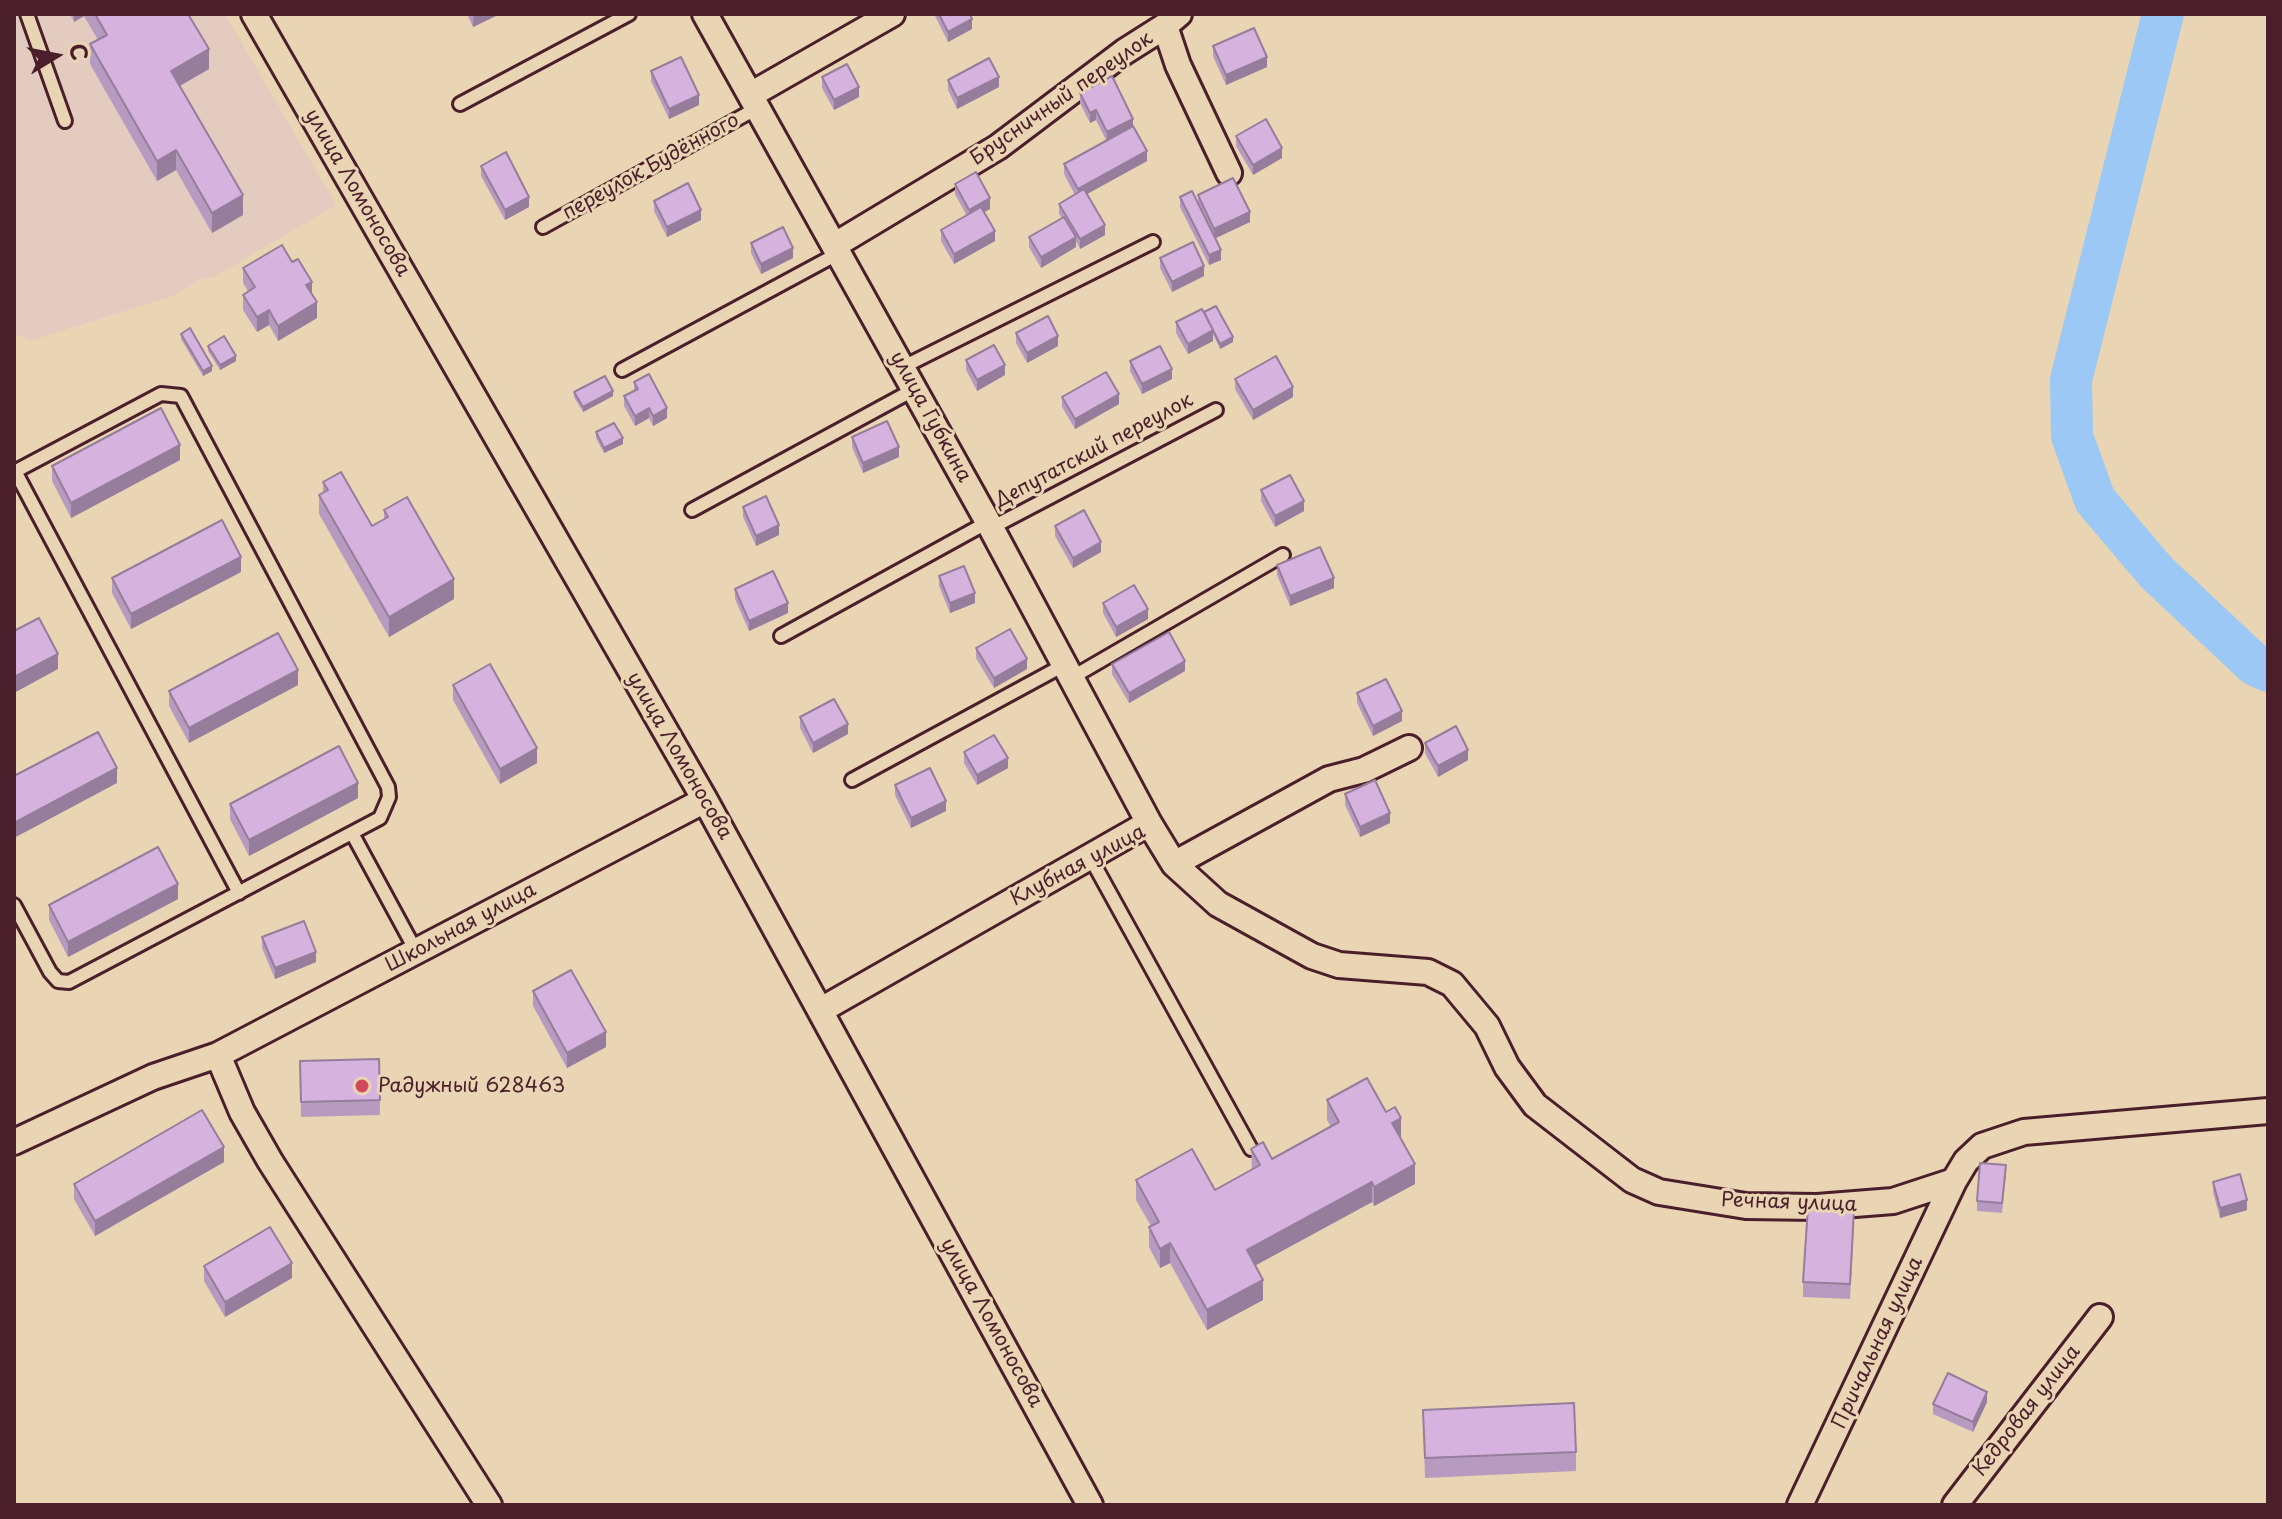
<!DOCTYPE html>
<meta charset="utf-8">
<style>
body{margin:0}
#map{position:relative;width:2282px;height:1519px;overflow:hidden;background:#e9d5b3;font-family:"Playpen Sans",sans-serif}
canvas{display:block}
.frame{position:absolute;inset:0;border:16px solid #4a1f2b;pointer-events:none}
.north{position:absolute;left:16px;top:16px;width:80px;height:80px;-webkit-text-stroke:6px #e9d5b3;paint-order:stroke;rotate:80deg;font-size:22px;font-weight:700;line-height:32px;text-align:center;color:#4a1f2b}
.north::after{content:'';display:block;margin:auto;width:28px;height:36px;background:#4a1f2b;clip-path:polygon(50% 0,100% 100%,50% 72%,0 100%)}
</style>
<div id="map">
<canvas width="2282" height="1519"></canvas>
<div class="frame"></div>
<div class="north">С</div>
</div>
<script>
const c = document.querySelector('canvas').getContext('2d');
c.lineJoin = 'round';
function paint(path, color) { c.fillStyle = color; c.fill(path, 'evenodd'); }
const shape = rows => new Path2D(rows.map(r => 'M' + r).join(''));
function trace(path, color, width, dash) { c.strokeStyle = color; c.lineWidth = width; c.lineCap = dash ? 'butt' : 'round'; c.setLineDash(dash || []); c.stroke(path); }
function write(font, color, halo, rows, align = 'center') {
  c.font = font + ' "Playpen Sans",sans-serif'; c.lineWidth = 6; c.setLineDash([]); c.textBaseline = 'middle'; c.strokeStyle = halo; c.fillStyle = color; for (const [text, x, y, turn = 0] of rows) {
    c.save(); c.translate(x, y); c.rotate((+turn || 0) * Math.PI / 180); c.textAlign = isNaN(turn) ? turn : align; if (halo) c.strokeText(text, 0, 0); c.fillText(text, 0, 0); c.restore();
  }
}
const built = shape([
 [14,14,225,14,336,205,214,277,201,279,173,296,30,341,14,333]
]);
const river = shape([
 [2163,14,2071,380,2072,436,2095,500,2156,572,2255,665,2268,671]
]);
const service = shape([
 [27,14,65,121],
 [460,104,629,14],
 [543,227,759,107],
 [903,367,1153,242],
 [622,370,839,253],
 [15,471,239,893],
 [14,472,161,394,181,396,388,787,389,797,380,818,69,982,58,981,50,972,14,905],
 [692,510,915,389],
 [991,528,1216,410],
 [781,636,988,522],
 [1071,678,1283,555],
 [852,780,1064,665],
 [352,833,416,951],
 [1090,857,1251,1149]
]);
const minor = shape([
 [254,14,705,800,1090,1505],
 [705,14,988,522,1149,823],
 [1179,14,1165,26,1178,65,1229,173],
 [752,94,892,14],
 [835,245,998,147,1124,52,1165,26],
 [1174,864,1218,904,1312,956,1339,965,1428,972,1452,984,1487,1026,1507,1067,1535,1105,1632,1180,1659,1192,1746,1206,1817,1207,1893,1201,1954,1181],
 [821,1010,1149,823,1174,864,1329,779,1364,770,1409,748],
 [218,1055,242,1112,270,1161,489,1505],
 [14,1142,153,1077,218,1055,705,800],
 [1800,1505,1954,1181,1966,1161,1982,1146,2024,1132,2268,1111],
 [1955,1505,2100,1317]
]);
const wall = shape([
 [70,14,188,14,209,69,179,86,243,215,212,233,176,170,157,181,90,64,90,44,98,40,84,16,74,22],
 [467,14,500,14,473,27],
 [934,14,970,14,972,29,948,42],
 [1213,46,1267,67,1226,85,1213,56],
 [651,71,699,105,669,119,651,81],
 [822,77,859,97,834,110,822,88],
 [948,80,999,87,957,109,948,90],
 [1080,93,1133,126,1147,161,1087,194,1105,235,1080,249,1076,241,1076,247,1041,268,1029,247,1029,237,1062,218,1059,214,1059,204,1075,195,1064,174,1064,164,1106,140,1096,120,1090,123,1080,103],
 [1236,136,1282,158,1253,175,1236,146],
 [481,166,529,207,505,220,481,176],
 [955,184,990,209,984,212,995,241,954,264,941,241,941,230,967,216,955,194],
 [1198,195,1250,222,1215,238,1221,260,1209,265,1180,207,1180,197,1198,202],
 [654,201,701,220,667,237,654,211],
 [751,243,793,258,761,274,751,253],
 [1160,258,1204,276,1172,292,1160,268],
 [243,268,312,294,317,318,278,341,269,325,257,332,243,310,243,295,248,291,243,283],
 [1204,313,1233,342,1220,349,1213,334,1213,341,1188,354,1176,333,1176,322],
 [1016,333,1058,346,1027,363,1016,343],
 [181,334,212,371,203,376,181,339],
 [208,346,236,361,220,370,208,351],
 [966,360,1005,375,977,391,966,370],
 [1130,361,1172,379,1142,394,1130,371],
 [1235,379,1293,397,1253,420,1235,389],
 [634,382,667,418,653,426,649,418,635,426,624,406,624,396,634,391],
 [574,392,613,396,583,412,574,397],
 [1062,397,1119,404,1075,429,1062,407],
 [596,432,623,444,604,453,596,438],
 [852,437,899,457,863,473,852,447],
 [180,460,71,518,52,481,52,466],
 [323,482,372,526,384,519,384,510,454,599,389,637,319,514,319,495,323,492],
 [1261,490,1304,511,1275,527,1261,501],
 [743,507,779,535,756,546,743,517],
 [1055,526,1101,552,1073,568,1055,536],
 [1277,565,1334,588,1290,606,1277,575],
 [241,572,131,629,112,593,112,578],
 [939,576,975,603,950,613,939,586],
 [735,589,788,613,749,631,735,599],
 [1103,603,1148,619,1116,637,1103,613],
 [976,648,1027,669,994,688,976,658],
 [1112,664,1185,671,1129,703,1112,674],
 [298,685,189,743,169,706,169,691],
 [453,685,537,763,500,784,453,700],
 [1357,693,1402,721,1373,736,1357,703],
 [800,717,848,734,813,753,800,728],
 [1425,743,1468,760,1438,777,1425,753],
 [964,752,1008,768,977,785,964,763],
 [895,785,946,811,911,828,895,795],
 [1345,794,1390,823,1360,837,1345,805],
 [358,798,249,856,230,819,230,804],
 [178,899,68,957,49,920,49,905],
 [262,937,316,962,275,979,262,948],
 [533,991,606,1047,567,1068,533,1006],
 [379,1059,380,1115,301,1117,300,1061],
 [1327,1100,1401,1138,1415,1184,1374,1206,1372,1202,1256,1265,1263,1300,1207,1330,1170,1263,1160,1268,1149,1247,1149,1227,1151,1226,1136,1200,1136,1180,1215,1190,1252,1170,1251,1149,1272,1159,1331,1127,1327,1120],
 [224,1162,95,1236,74,1199,74,1184],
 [2006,1175,2002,1213,1977,1211,1977,1201],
 [2213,1182,2247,1210,2220,1218,2213,1192],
 [1854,1224,1850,1299,1803,1297,1803,1282],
 [204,1266,292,1278,225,1317,204,1281],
 [1987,1402,1973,1432,1933,1414,1933,1404],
 [1423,1410,1576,1452,1576,1471,1425,1478]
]);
const shadedWall = shape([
 [74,14,84,14,84,16,74,22],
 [479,14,500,14,473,27,473,17],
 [972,19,972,29,948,42,948,32],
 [209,49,209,69,171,91,171,71],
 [1267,57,1267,67,1226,85,1226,75],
 [999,77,999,87,957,109,957,98],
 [859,87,859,97,834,110,834,100],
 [699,95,699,105,669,119,669,109],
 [1096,110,1096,120,1090,123,1090,113],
 [1133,119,1133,129,1107,142,1107,132],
 [1282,148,1282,158,1253,175,1253,165],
 [176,150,176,170,157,181,157,161],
 [1147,151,1147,161,1078,199,1078,189],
 [243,195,243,215,212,233,212,213],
 [529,197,529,207,505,220,505,210],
 [990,198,990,209,969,220,969,210],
 [701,210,701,220,667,237,667,227],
 [1250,212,1250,222,1214,239,1214,229],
 [1105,225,1105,235,1080,249,1080,239],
 [995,231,995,241,954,264,954,254],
 [1076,237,1076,247,1041,268,1041,257],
 [793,248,793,258,761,274,761,264],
 [1221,250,1221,260,1209,265,1209,255],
 [1204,266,1204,276,1172,292,1172,282],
 [312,282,312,297,306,285],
 [317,302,317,318,278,341,278,326],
 [269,310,269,325,257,332,257,317],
 [1213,330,1213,341,1188,354,1188,344],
 [1058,336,1058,346,1027,363,1027,353],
 [1233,337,1233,342,1220,349,1220,344],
 [236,356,236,361,220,370,220,365],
 [1005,365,1005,375,977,391,977,380],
 [212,366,212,371,203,376,203,371],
 [1172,369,1172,379,1142,394,1142,384],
 [1293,387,1293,397,1253,420,1253,410],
 [613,391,613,396,583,412,583,407],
 [1119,394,1119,404,1075,429,1075,419],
 [649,408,649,418,635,426,635,416],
 [667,408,667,418,653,426,653,416],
 [623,438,623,444,604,453,604,448],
 [180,445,180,460,71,518,71,503],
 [899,447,899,457,863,473,863,463],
 [1304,501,1304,511,1275,527,1275,516],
 [779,525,779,535,756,546,756,536],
 [1101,542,1101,552,1073,568,1073,558],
 [241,557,241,572,131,629,131,614],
 [1334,578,1334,588,1290,606,1290,596],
 [454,579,454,599,389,637,389,617],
 [975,593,975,603,950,613,950,603],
 [788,603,788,613,749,631,749,621],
 [1148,609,1148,619,1116,637,1116,627],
 [58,654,58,669,14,693,14,677],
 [1027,659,1027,669,994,688,994,678],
 [1185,661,1185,671,1129,703,1129,693],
 [298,670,298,685,189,743,189,728],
 [1402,711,1402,721,1373,736,1373,726],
 [848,724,848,734,813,753,813,743],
 [537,748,537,763,500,784,500,769],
 [1468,750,1468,760,1438,777,1438,766],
 [1008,758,1008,768,977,785,977,775],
 [117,768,117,783,14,838,14,823],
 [358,783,358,798,249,856,249,840],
 [946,801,946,811,911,828,911,818],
 [1390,813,1390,823,1360,837,1360,827],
 [178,884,178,899,68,957,68,942],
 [316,952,316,962,275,979,275,968],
 [606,1032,606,1047,567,1068,567,1053],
 [1401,1118,1401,1138,1392,1123],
 [224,1147,224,1162,95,1236,95,1221],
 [1415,1164,1415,1184,1374,1206,1374,1187],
 [1372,1182,1372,1202,1247,1270,1247,1250],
 [2247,1200,2247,1210,2220,1218,2220,1208],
 [1170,1243,1170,1263,1160,1268,1160,1249],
 [292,1263,292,1278,225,1317,225,1302],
 [1263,1280,1263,1300,1207,1330,1207,1310],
 [1987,1392,1987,1402,1973,1432,1973,1422]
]);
const building = shape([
 [95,14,188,14,209,49,171,71,243,195,212,213,176,150,157,161,90,44,107,35,95,14],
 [939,14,970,14,972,19,948,32,939,14],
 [1254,28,1267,57,1226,75,1213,46,1254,28],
 [681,57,699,95,669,109,651,71,681,57],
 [989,58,999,77,957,98,948,80,989,58],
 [847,64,859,87,834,100,822,77,847,64],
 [1112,76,1133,119,1107,132,1096,110,1090,113,1080,93,1112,76],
 [1266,119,1282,148,1253,165,1236,136,1266,119],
 [1133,126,1147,151,1078,189,1064,164,1133,126],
 [506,152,529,197,505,210,481,166,506,152],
 [976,172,990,198,969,210,955,184,976,172],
 [1233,178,1250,212,1214,229,1198,195,1233,178],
 [688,183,701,210,667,227,654,201,688,183],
 [1084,189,1105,225,1080,239,1059,204,1084,189],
 [1192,191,1221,250,1209,255,1180,197,1192,191],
 [981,207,995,231,954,254,941,230,981,207],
 [1064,217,1076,237,1041,257,1029,237,1064,217],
 [783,227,793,248,761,264,751,243,783,227],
 [1193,242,1204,266,1172,282,1160,258,1193,242],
 [282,245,292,262,298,259,312,282,306,285,317,302,278,326,269,310,257,317,243,295,255,287,243,268,282,245],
 [1216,306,1233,337,1220,344,1204,312,1216,306],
 [1202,309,1213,330,1188,344,1176,322,1202,309],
 [1048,316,1058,336,1027,353,1016,333,1048,316],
 [190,328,212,366,203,371,181,334,190,328],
 [224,336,236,356,220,365,208,346,224,336],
 [994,345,1005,365,977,380,966,360,994,345],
 [1160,346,1172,369,1142,384,1130,361,1160,346],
 [1276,356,1293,387,1253,410,1235,379,1276,356],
 [1106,372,1119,394,1075,419,1062,397,1106,372],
 [649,374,667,408,653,416,649,408,635,416,624,396,638,389,634,382,649,374],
 [605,376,613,391,583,407,574,392,605,376],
 [161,408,180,445,71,503,52,466,161,408],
 [887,421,899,447,863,463,852,437,887,421],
 [614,423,623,438,604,448,596,432,614,423],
 [341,472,372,526,388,517,384,510,407,497,454,579,389,617,319,495,328,490,323,482,341,472],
 [1290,475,1304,501,1275,516,1261,490,1290,475],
 [766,496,779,525,756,536,743,507,766,496],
 [1084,510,1101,542,1073,558,1055,526,1084,510],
 [222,520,241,557,131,614,112,578,222,520],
 [1320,547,1334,578,1290,596,1277,565,1320,547],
 [964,566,975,593,950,603,939,576,964,566],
 [773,571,788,603,749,621,735,589,773,571],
 [1134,585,1148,609,1116,627,1103,603,1134,585],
 [39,618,58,654,14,677,14,631,39,618],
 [1010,629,1027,659,994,678,976,648,1010,629],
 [1169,632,1185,661,1129,693,1112,664,1169,632],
 [278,633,298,670,189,728,169,691,278,633],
 [490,664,537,748,500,769,453,685,490,664],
 [1386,679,1402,711,1373,726,1357,693,1386,679],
 [834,699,848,724,813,743,800,717,834,699],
 [1456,726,1468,750,1438,766,1425,743,1456,726],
 [98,732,117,768,14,823,14,776,98,732],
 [994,735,1008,758,977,775,964,752,994,735],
 [339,746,358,783,249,840,230,804,339,746],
 [930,768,946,801,911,818,895,785,930,768],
 [1375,780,1390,813,1360,827,1345,794,1375,780],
 [158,847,178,884,68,942,49,905,158,847],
 [304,921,316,952,275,968,262,937,304,921],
 [571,970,606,1032,567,1053,533,991,571,970],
 [379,1059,380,1100,301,1102,300,1061,379,1059],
 [1367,1078,1386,1112,1395,1107,1401,1118,1392,1123,1415,1164,1374,1187,1372,1182,1247,1250,1263,1280,1207,1310,1170,1243,1160,1249,1149,1227,1159,1222,1136,1180,1192,1149,1215,1190,1260,1165,1251,1149,1263,1142,1272,1159,1339,1122,1327,1100,1367,1078],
 [202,1110,224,1147,95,1221,74,1184,202,1110],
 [1980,1163,2006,1165,2002,1203,1977,1201,1980,1163],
 [2240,1174,2247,1200,2220,1208,2213,1182,2240,1174],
 [1808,1207,1854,1209,1850,1284,1803,1282,1808,1207],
 [270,1227,292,1263,225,1302,204,1266,270,1227],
 [1948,1373,1987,1392,1973,1422,1933,1404,1948,1373],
 [1574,1403,1576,1452,1425,1458,1423,1410,1574,1403]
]);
const markers = [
 [362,1086,8,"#d1495b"]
];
const streetNames = [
 ["Брусничный переулок",1062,99,-35],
 ["переулок Будённого",651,167,-29],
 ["улица Ломоносова",357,193,60],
 ["улица Губкина",930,417,61],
 ["Депутатский переулок",1094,451,-28],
 ["улица Ломоносова",679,756,60],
 ["Клубная улица",1078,866,-28],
 ["Школьная улица",461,928,-28],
 ["Речная улица",1789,1203,2],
 ["улица Ломоносова",991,1323,61],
 ["Причальная улица",1878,1343,-65],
 ["Кедровая улица",2027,1411,-52]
];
const poiNames = [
 ["Радужный 628463",378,1086]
];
paint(built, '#e3cbc0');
trace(river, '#9bc8f5', 42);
trace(service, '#4a1f2b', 18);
trace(minor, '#4a1f2b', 30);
trace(service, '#e9d5b3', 12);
trace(minor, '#e9d5b3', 24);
paint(wall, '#b79abf');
paint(shadedWall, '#957d9b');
paint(building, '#d5b3de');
trace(building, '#957d9b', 2);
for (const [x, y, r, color] of markers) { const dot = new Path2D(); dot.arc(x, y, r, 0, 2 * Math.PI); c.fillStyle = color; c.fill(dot); trace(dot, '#e9d5b3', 3); }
write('20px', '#4a1f2b', '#e9d5b3', streetNames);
write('20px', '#4a1f2b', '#e9d5b3', poiNames, 'left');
</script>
